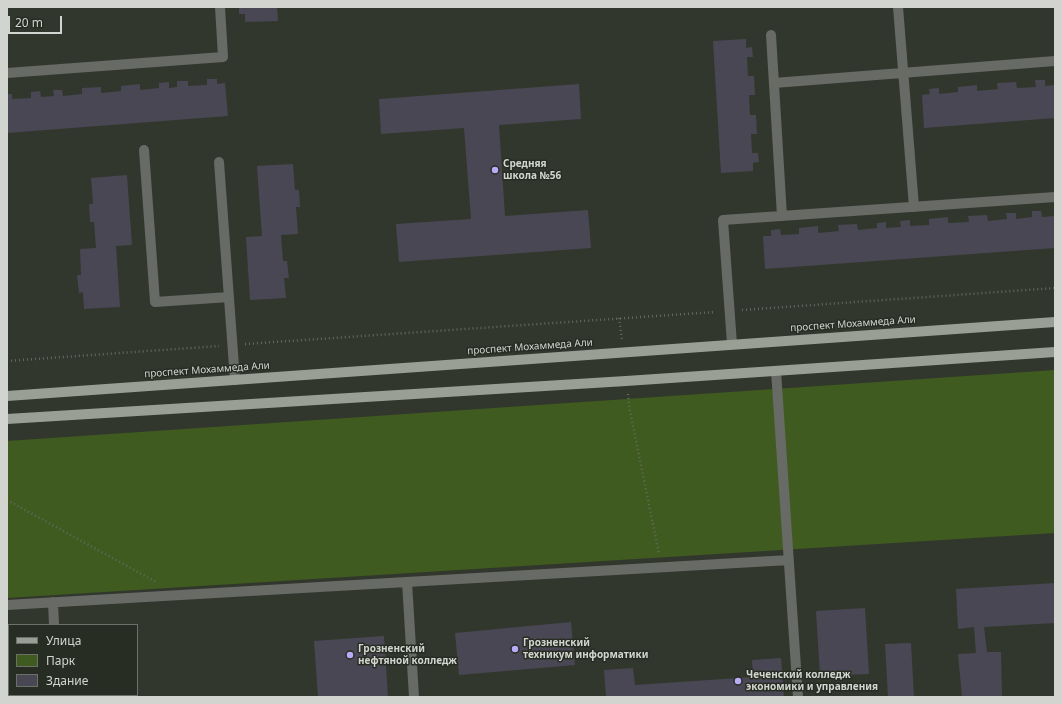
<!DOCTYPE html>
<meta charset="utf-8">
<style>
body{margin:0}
#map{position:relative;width:1062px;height:704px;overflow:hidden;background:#32372d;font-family:"Noto Sans",sans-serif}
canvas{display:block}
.frame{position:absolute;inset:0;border:8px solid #d2d5cf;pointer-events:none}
.legend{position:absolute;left:8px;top:624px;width:130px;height:72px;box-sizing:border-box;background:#282d23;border:1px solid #6c7068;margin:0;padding:5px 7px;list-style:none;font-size:12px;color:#d2d5cf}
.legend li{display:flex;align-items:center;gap:8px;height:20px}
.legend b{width:20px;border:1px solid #6c7068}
.scale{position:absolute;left:8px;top:16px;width:54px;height:18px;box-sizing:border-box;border:2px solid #d2d5cf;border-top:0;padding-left:5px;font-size:12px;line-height:14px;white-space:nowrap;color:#d2d5cf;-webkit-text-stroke:3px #282d23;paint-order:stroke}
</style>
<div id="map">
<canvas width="1062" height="704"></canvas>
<div class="frame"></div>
<ul class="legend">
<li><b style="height:5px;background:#999f94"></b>Улица</li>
<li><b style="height:11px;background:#405b20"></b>Парк</li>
<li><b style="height:11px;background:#494753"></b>Здание</li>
</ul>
<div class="scale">20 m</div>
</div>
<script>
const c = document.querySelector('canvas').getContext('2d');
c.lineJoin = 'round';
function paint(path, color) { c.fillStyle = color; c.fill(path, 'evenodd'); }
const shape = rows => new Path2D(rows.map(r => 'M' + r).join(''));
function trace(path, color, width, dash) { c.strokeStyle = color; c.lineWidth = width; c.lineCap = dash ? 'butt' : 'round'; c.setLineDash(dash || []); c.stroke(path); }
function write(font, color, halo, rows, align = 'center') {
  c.font = font + ' "Noto Sans",sans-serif'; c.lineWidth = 3; c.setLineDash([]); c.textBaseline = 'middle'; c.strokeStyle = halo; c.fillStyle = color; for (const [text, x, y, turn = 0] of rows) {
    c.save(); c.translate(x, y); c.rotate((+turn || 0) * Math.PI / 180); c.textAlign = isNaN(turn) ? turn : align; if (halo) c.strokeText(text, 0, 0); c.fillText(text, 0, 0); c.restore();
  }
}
const green = shape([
 [1055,370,1055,533,7,598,7,441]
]);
const building = shape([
 [239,7,277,7,278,21,245,22,245,14,239,14],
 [746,39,746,48,752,47,753,57,747,57,748,76,754,76,755,95,749,95,750,115,756,115,757,134,751,134,752,153,758,153,759,162,753,163,753,171,721,173,713,41],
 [207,79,217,79,217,84,225,83,228,116,7,133,7,94,12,94,12,99,31,98,31,92,40,91,41,97,54,96,53,90,62,90,63,96,82,94,82,88,101,87,101,93,121,91,121,86,140,84,140,90,159,88,159,83,169,82,169,88,177,87,177,81,188,81,188,86,207,85],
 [1035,80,1045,80,1045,86,1055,85,1055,118,924,128,922,95,930,94,929,89,939,88,939,94,958,92,958,87,977,85,977,91,998,89,997,83,1016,82,1017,88,1036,87],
 [579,84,581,119,499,125,505,216,588,210,591,248,399,262,396,224,471,219,464,128,381,134,379,99],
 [293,164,295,190,299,190,300,207,296,207,298,234,281,235,283,261,287,261,289,278,284,278,286,298,250,300,246,237,262,236,257,166],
 [127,175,132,245,116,246,120,307,84,309,83,292,79,293,77,275,81,275,80,249,96,248,94,222,90,222,89,204,93,204,91,178],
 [1032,211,1041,211,1042,217,1055,216,1055,248,765,269,763,236,771,236,771,230,780,229,781,235,799,234,799,228,818,226,818,233,839,231,838,225,857,224,858,230,877,228,877,223,886,222,886,228,901,227,900,221,910,220,910,226,929,225,929,219,948,217,948,223,969,222,968,216,987,215,988,221,1007,219,1006,213,1016,213,1016,219,1032,217],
 [1055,583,1055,623,984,627,987,652,1001,652,1002,697,962,697,958,654,976,653,974,627,958,629,956,589],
 [865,608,869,674,820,676,816,611],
 [571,622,575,665,459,675,455,633],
 [384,636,388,697,318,697,314,641],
 [911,643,914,697,888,697,885,644],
 [781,658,784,697,606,697,604,670,633,668,635,685,753,677,752,660],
 [7,663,9,663,9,695,30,695,30,697,7,697]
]);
const path = shape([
 [742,310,1055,288],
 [619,318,622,340],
 [245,344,715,312],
 [7,361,219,346],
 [628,394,630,411,659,554],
 [7,500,156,582]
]);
const minor = shape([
 [898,7,914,207],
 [771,35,782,216],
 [7,73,223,57,220,7],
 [774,83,1055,61],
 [144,150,155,302,229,297],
 [219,162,235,380],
 [732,344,723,220,1055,197],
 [776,371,798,697],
 [407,582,414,697],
 [53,602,54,625],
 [7,605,789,560],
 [56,695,56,697]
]);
const major = shape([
 [7,396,1055,322],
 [7,419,626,381,1055,352]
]);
const markers = [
 [495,170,4,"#b9abf7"],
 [515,649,4,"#b9abf7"],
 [350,655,4,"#b9abf7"],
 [738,681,4,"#b9abf7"]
];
const poiNames = [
 ["Средняя",503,164],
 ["школа №56",503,176],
 ["Грозненский",523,643],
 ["техникум информатики",523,655],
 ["Грозненский",358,649],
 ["нефтяной колледж",358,661],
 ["Чеченский колледж",746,675],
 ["экономики и управления",746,687]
];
const streetNames = [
 ["проспект Мохаммеда Али",853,324,-4],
 ["проспект Мохаммеда Али",530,347,-4],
 ["проспект Мохаммеда Али",207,370,-4]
];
paint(green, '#405b20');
paint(building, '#494753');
trace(path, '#656961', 2.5, [1, 3]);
trace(minor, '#686a65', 10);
trace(major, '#999f94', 10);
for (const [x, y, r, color] of markers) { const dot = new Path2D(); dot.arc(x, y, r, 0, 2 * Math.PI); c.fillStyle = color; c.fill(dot); trace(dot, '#282d23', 1.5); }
write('bold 10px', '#d2d5cf', '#282d23', poiNames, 'left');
write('10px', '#d2d5cf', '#282d23', streetNames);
</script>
